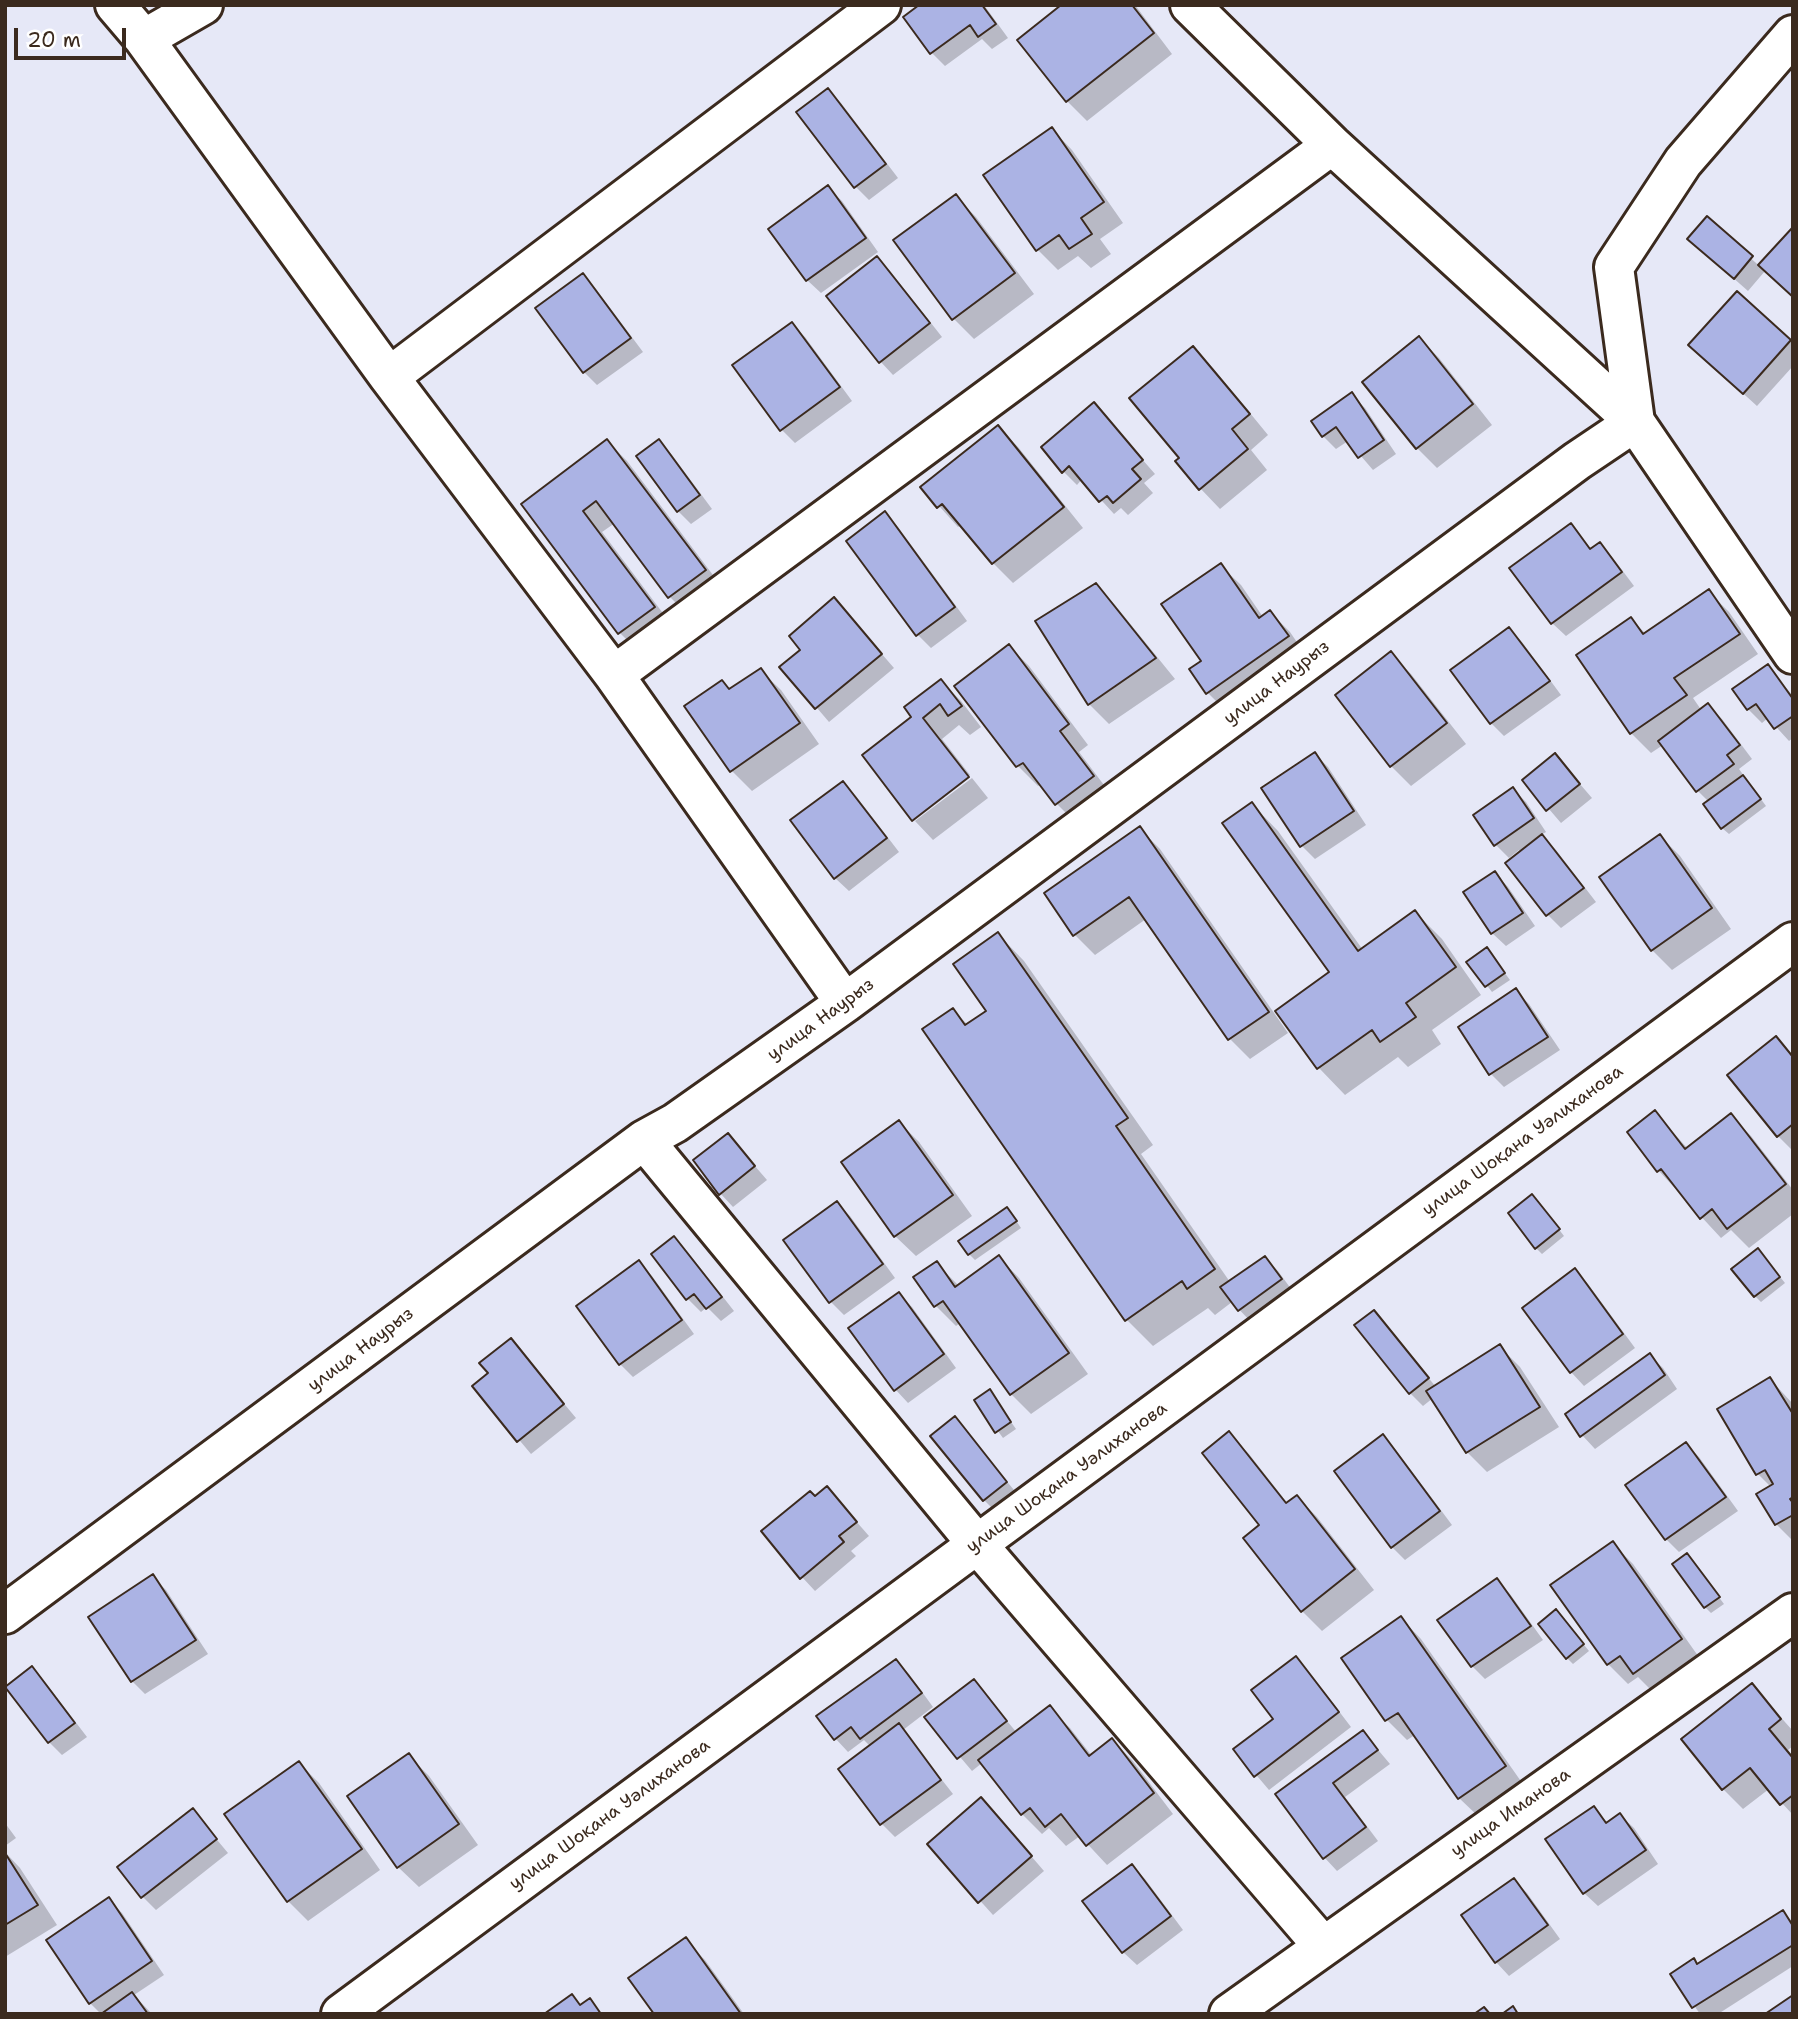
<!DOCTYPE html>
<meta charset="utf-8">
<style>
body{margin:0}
#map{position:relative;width:1798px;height:2019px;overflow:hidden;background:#e6e8f7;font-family:"Shantell Sans",sans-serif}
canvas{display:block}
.frame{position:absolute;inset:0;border:7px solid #3b2a1e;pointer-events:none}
.scale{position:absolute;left:14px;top:28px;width:112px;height:32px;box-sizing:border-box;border:4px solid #3b2a1e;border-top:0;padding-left:9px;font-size:21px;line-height:24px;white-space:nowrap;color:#3b2a1e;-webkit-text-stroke:5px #fff;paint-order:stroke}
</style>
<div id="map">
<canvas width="1798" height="2019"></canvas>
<div class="frame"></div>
<div class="scale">20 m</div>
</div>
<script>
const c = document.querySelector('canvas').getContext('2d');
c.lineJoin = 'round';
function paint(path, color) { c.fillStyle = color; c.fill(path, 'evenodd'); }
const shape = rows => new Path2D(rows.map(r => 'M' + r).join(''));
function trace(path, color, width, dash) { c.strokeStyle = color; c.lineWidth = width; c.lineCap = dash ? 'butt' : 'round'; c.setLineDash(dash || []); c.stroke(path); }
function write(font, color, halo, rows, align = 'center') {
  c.font = font + ' "Shantell Sans",sans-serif'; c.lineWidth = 5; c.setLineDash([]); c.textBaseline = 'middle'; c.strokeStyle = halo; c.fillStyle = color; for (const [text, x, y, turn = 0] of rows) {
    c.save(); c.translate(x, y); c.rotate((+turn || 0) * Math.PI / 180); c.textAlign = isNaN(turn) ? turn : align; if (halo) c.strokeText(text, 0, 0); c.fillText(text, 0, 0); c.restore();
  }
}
const shadow = shape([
 [922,5,984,5,1008,38,992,49,982,39,945,66,932,53,905,17],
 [1064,5,1135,5,1172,54,1087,121,1067,101],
 [828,90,841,103,898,178,869,200,856,187],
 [1052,129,1072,150,1123,223,1100,239,1111,254,1091,268,1078,256,1058,270,1038,250],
 [828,188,842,201,878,252,821,293,807,280,771,229],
 [956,197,976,217,1034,294,974,339,954,319,896,241],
 [1707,219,1765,271,1748,291,1689,239],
 [877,258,890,271,942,337,893,375,880,361],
 [583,275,596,289,643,352,597,385,584,372],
 [1737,293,1793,344,1793,366,1757,406,1704,358],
 [791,324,805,337,852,401,795,443,782,430],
 [1419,338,1439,358,1492,425,1437,468,1417,448],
 [1193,348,1213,368,1268,435,1251,450,1267,470,1220,509,1200,488,1181,458],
 [1352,395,1365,408,1396,454,1373,470,1348,441,1336,449,1323,436],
 [1094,404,1155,474,1144,483,1153,493,1128,515,1121,508,1114,514,1082,479,1077,485,1063,471],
 [998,427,1018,447,1083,528,1013,583,993,563,961,525,958,527,922,487],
 [607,441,627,461,725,591,690,617,670,597,615,523,602,532,674,628,640,653,620,633,523,504],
 [659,441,672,455,712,509,691,524,678,511],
 [885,514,898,527,967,621,931,648,917,634],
 [1571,525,1592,550,1600,544,1613,558,1634,586,1566,636,1552,623],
 [1220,565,1241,585,1263,617,1270,612,1290,632,1307,657,1228,713,1208,693,1192,669,1203,661],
 [1095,585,1115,605,1175,679,1109,724,1089,704],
 [1709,592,1729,612,1758,654,1693,698,1702,711,1708,706,1722,719,1752,759,1739,769,1766,806,1729,834,1722,828,1709,802,1698,791,1663,745,1651,753,1631,733,1631,619,1646,634],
 [834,599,894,668,829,722,782,667,802,650],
 [1509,629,1522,642,1561,695,1504,736,1491,723],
 [1009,646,1029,666,1088,745,1079,752,1113,797,1077,824,1057,804,1041,784,1038,786,1018,766,957,686],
 [1391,654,1411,674,1466,744,1411,786,1391,766],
 [1768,666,1793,696,1793,738,1789,741,1768,718,1762,723,1748,709,1734,689],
 [760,670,781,690,819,744,752,791,732,771,686,707,722,682,731,691],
 [941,681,961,701,981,727,970,735,959,725,942,739,970,775,913,818,913,820,864,756,914,718],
 [1315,754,1328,767,1366,825,1315,859,1302,846,1263,789],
 [1555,755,1592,798,1561,823,1524,780],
 [972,778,988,798,933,840,915,821],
 [842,783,856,796,899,852,849,891,835,878],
 [1513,789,1526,802,1546,832,1541,835,1556,850,1596,902,1561,928,1548,915,1508,863,1521,853,1519,850,1509,858,1495,844],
 [1252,804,1278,831,1363,950,1415,912,1442,939,1481,995,1432,1030,1441,1044,1408,1067,1398,1057,1345,1095,1319,1068,1278,1011,1331,973],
 [1140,829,1160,849,1288,1033,1250,1059,1230,1039,1146,919,1095,955,1075,935],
 [1660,836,1680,856,1731,929,1672,970,1652,950],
 [1495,873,1508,887,1535,926,1506,946,1492,933],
 [998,934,1024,961,1153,1145,1141,1154,1230,1282,1264,1258,1278,1271,1294,1293,1252,1323,1232,1302,1215,1315,1208,1308,1153,1346,1126,1319,953,1010,968,1025,988,1012],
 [1487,949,1510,980,1492,992,1469,962],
 [1516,991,1529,1004,1560,1050,1504,1087,1491,1074],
 [1776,1039,1793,1056,1791,1149,1778,1136],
 [1655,1112,1688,1149,1731,1116,1751,1136,1793,1190,1793,1214,1749,1248,1731,1230,1721,1238,1659,1171,1629,1132],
 [899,1122,919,1142,972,1216,916,1256,895,1236,843,1163],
 [728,1135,767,1180,733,1207,720,1193],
 [1538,1202,1564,1236,1542,1254,1536,1248],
 [837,1203,850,1216,895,1278,844,1315,831,1302,785,1240],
 [1013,1216,1021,1228,975,1260,969,1254],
 [674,1238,687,1251,734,1311,721,1321,707,1307,701,1312,688,1299,654,1254],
 [999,1257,1019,1278,1088,1374,1031,1414,1011,1394,960,1323,956,1326,936,1306,936,1263,959,1286],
 [1764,1257,1785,1283,1761,1302,1755,1296],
 [639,1263,652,1276,694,1334,633,1377,620,1364],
 [1575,1270,1588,1284,1635,1348,1584,1386,1571,1372,1524,1308],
 [899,1294,912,1307,956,1368,908,1403,895,1389],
 [1374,1312,1436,1387,1500,1347,1520,1367,1559,1427,1487,1472,1467,1452,1433,1398,1423,1406,1410,1393],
 [511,1340,576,1418,531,1454,474,1386,490,1373],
 [1649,1355,1663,1368,1677,1389,1595,1449,1582,1435],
 [1770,1379,1793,1404,1793,1541,1776,1524,1771,1487,1758,1474],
 [990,1392,1016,1429,1003,1438,976,1401],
 [954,1418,1019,1496,997,1513,984,1500],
 [1229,1434,1249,1454,1288,1504,1297,1497,1317,1517,1374,1590,1322,1631,1302,1611,1261,1525],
 [1383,1436,1396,1450,1452,1525,1405,1560,1392,1547],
 [1686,1444,1699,1457,1738,1511,1679,1552,1666,1539],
 [827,1488,869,1536,851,1551,856,1556,815,1591,802,1577,815,1499],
 [1613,1544,1633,1564,1701,1660,1654,1693,1638,1677,1628,1684,1608,1664,1553,1586],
 [1687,1555,1724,1604,1711,1613,1705,1607],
 [153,1577,166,1590,208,1654,145,1694,132,1681],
 [1497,1581,1510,1594,1543,1640,1485,1679,1472,1666],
 [1401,1618,1421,1639,1525,1787,1480,1818,1459,1798,1415,1735,1407,1740,1387,1720,1343,1658],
 [1562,1618,1589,1651,1573,1664,1567,1658],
 [1296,1659,1309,1672,1351,1727,1269,1790,1235,1750,1275,1720],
 [896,1661,909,1674,933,1707,903,1730,953,1794,895,1837,882,1824,871,1747,864,1740,848,1752,835,1738],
 [32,1669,45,1682,87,1737,62,1755,49,1742],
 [974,1681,1017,1733,1049,1708,1070,1728,1092,1756,1112,1740,1132,1760,1173,1814,1107,1865,1080,1836,1066,1846,1049,1828,1042,1834,1022,1814,982,1763,972,1771,927,1718],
 [1752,1685,1793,1731,1793,1746,1788,1750,1793,1756,1793,1815,1769,1789,1743,1809,1723,1789],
 [1363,1732,1390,1764,1345,1797,1378,1841,1337,1871,1324,1857,1278,1794],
 [409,1756,429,1776,478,1845,419,1887,398,1867],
 [299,1763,319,1783,380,1870,308,1921,288,1901],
 [1593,1808,1608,1823,1620,1815,1634,1828,1658,1864,1598,1906,1584,1893],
 [193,1811,228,1853,156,1910,142,1896],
 [994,1813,1044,1871,993,1915,929,1844],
 [5,1823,16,1838,5,1846],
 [5,1852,20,1868,57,1925,5,1957],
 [1132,1866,1145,1879,1183,1930,1137,1965,1123,1952],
 [1514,1880,1527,1893,1560,1939,1509,1976,1496,1962,1463,1916],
 [109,1900,122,1913,164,1975,134,1995,152,2014,101,2014,90,2003],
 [1782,1912,1793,1922,1793,1966,1718,2014,1700,2014,1672,1974,1694,1961,1698,1965],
 [685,1940,705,1960,744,2014,656,2014]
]);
const building = shape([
 [919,5,982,5,996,24,978,37,970,25,930,54,903,17,919,5],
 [1061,5,1132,5,1154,33,1066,102,1017,40,1061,5],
 [828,88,886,164,854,188,796,112,828,88],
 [1052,127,1104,202,1081,218,1092,234,1069,249,1059,235,1036,251,983,175,1052,127],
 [828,185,866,238,806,281,768,229,828,185],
 [956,194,1015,273,952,320,893,240,956,194],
 [1707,216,1753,256,1734,279,1687,239,1707,216],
 [1793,227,1793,297,1758,265,1793,227],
 [877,256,930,323,879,363,826,296,877,256],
 [583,273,631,338,583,373,535,308,583,273],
 [1737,291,1791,340,1743,394,1688,345,1737,291],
 [792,322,840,387,780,431,732,365,792,322],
 [1419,336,1473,404,1416,449,1362,382,1419,336],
 [1193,346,1250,414,1232,429,1248,449,1199,490,1175,461,1179,458,1129,398,1193,346],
 [1352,392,1384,440,1358,458,1336,427,1322,437,1311,421,1352,392],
 [1094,402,1143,460,1132,469,1141,479,1113,503,1107,496,1099,502,1069,466,1062,473,1041,447,1094,402],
 [998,425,1064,507,992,564,942,504,937,508,920,487,998,425],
 [607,439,706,570,668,598,596,501,583,511,655,607,618,634,521,504,607,439],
 [659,439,700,495,677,512,636,456,659,439],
 [885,511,955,607,916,636,846,541,885,511],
 [1571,523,1590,549,1600,542,1622,572,1551,624,1509,568,1571,523],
 [1221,563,1259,618,1270,610,1289,636,1206,694,1189,669,1201,661,1161,604,1221,563],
 [1096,583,1156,658,1088,705,1035,621,1096,583],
 [1709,589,1740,634,1674,678,1687,695,1630,734,1576,655,1631,617,1643,634,1709,589],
 [834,597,882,654,815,709,779,667,800,650,789,636,834,597],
 [1509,627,1550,681,1490,724,1450,670,1509,627],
 [1009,644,1069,724,1060,731,1094,776,1055,805,1023,763,1016,767,954,686,1009,644],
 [1391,651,1447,723,1390,767,1335,695,1391,651],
 [1768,664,1793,699,1793,716,1774,729,1756,704,1747,710,1732,689,1768,664],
 [761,668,800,723,730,772,684,706,722,680,729,689,761,668],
 [941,679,962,706,948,716,940,704,923,718,969,777,912,821,862,755,911,717,904,707,941,679],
 [1708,703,1740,745,1727,755,1734,764,1696,792,1658,741,1708,703],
 [1315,752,1354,811,1300,847,1261,788,1315,752],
 [1555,753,1580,784,1546,811,1522,780,1555,753],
 [1743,775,1761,799,1721,829,1703,804,1743,775],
 [843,781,887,838,834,879,790,820,843,781],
 [1513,787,1534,818,1494,846,1473,815,1513,787],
 [1252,802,1358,951,1415,910,1456,967,1406,1003,1416,1017,1380,1042,1372,1030,1317,1069,1275,1011,1329,972,1222,823,1252,802],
 [1140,826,1269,1012,1228,1040,1129,897,1073,936,1044,893,1140,826],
 [1542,834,1584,888,1546,916,1505,863,1542,834],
 [1660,834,1712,908,1651,951,1599,877,1660,834],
 [1495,871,1523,913,1491,934,1463,892,1495,871],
 [998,932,1128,1118,1116,1126,1215,1269,1187,1289,1182,1281,1125,1321,922,1029,953,1008,965,1025,986,1011,953,964,998,932],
 [1487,947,1505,973,1485,987,1466,962,1487,947],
 [1516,988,1548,1037,1489,1075,1458,1027,1516,988],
 [1776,1036,1793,1057,1793,1124,1777,1137,1727,1075,1776,1036],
 [1655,1110,1685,1149,1731,1113,1786,1184,1727,1229,1712,1209,1700,1219,1661,1169,1657,1172,1627,1132,1655,1110],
 [899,1120,953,1195,894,1237,841,1162,899,1120],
 [728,1133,755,1166,719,1195,693,1160,728,1133],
 [1532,1194,1560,1229,1535,1249,1508,1213,1532,1194],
 [837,1201,883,1264,829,1303,783,1240,837,1201],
 [1007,1207,1017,1221,968,1255,958,1241,1007,1207],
 [674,1236,722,1297,706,1309,694,1294,686,1300,651,1254,674,1236],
 [1758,1248,1780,1277,1754,1297,1731,1269,1758,1248],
 [999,1255,1069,1353,1010,1395,943,1301,934,1307,913,1277,937,1261,955,1287,999,1255],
 [1265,1256,1282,1279,1238,1311,1220,1287,1265,1256],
 [639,1260,682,1320,619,1365,576,1306,639,1260],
 [1575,1268,1623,1334,1570,1373,1522,1308,1575,1268],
 [899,1292,944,1354,894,1391,848,1328,899,1292],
 [1374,1310,1429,1378,1409,1394,1354,1325,1374,1310],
 [511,1338,564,1404,517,1442,472,1386,488,1373,479,1363,511,1338],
 [1500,1344,1540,1407,1466,1453,1426,1391,1500,1344],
 [1650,1353,1665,1375,1580,1437,1565,1414,1650,1353],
 [1770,1377,1793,1414,1793,1497,1790,1499,1793,1503,1793,1515,1775,1525,1756,1494,1773,1484,1765,1470,1756,1475,1717,1409,1770,1377],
 [990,1389,1011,1422,995,1433,974,1400,990,1389],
 [955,1416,1007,1482,983,1501,930,1436,955,1416],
 [1229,1431,1286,1503,1297,1495,1355,1569,1301,1612,1243,1538,1259,1525,1202,1453,1229,1431],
 [1383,1434,1440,1511,1391,1548,1334,1471,1383,1434],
 [1686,1442,1726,1497,1665,1540,1625,1485,1686,1442],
 [827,1486,857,1522,839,1536,844,1542,800,1579,761,1531,810,1491,815,1496,827,1486],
 [1613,1541,1682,1639,1633,1674,1620,1656,1607,1665,1550,1585,1613,1541],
 [1687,1553,1720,1597,1704,1608,1672,1564,1687,1553],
 [153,1574,196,1640,131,1682,88,1617,153,1574],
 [1497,1578,1531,1626,1471,1667,1437,1620,1497,1578],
 [1556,1609,1584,1644,1566,1659,1538,1624,1556,1609],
 [1401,1616,1506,1766,1458,1799,1398,1713,1385,1721,1341,1658,1401,1616],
 [1296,1656,1339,1712,1254,1777,1233,1749,1273,1719,1251,1690,1296,1656],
 [896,1659,922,1693,860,1739,851,1727,834,1740,816,1716,896,1659],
 [32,1666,75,1723,48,1743,5,1687,32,1666],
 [974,1679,1007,1721,957,1759,924,1717,974,1679],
 [1752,1683,1781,1719,1769,1729,1793,1758,1793,1795,1780,1805,1750,1768,1722,1790,1681,1739,1752,1683],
 [1050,1705,1089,1756,1112,1738,1154,1793,1086,1846,1061,1814,1045,1827,1030,1808,1021,1815,978,1760,1050,1705],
 [899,1723,941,1780,880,1825,838,1769,899,1723],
 [1363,1730,1378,1750,1333,1783,1366,1827,1323,1859,1275,1794,1363,1730],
 [409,1753,459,1824,397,1868,347,1796,409,1753],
 [299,1761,362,1849,287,1902,224,1814,299,1761],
 [981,1797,1032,1856,978,1903,927,1844,981,1797],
 [1594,1806,1606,1823,1620,1813,1646,1850,1583,1894,1545,1839,1594,1806],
 [193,1808,217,1839,141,1898,117,1867,193,1808],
 [5,1853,38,1905,5,1925,5,1853],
 [1132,1864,1171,1916,1122,1953,1082,1901,1132,1864],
 [1514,1878,1548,1925,1495,1963,1461,1915,1514,1878],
 [109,1897,152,1961,89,2004,46,1940,109,1897],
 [1783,1910,1793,1926,1793,1945,1692,2008,1670,1974,1694,1958,1697,1964,1783,1910],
 [686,1937,741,2014,654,2014,628,1978,686,1937],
 [132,1992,148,2014,101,2014,132,1992],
 [572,1994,580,2005,590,1998,601,2014,544,2014,572,1994],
 [1793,1995,1793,2014,1765,2014,1793,1995],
 [1513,2006,1518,2014,1502,2014,1513,2006],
 [1484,2007,1490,2014,1474,2014,1484,2007]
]);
const minor = shape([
 [115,5,144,39],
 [203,5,144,39,389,377],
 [1190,5,1332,145,1635,422,1793,654],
 [1635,422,1614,267,1683,162,1793,35],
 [614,675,1332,145],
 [845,1003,614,675,389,377,881,5],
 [644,1140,977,1544,1323,1946],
 [5,1614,644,1140,675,1123,845,1003,1577,461,1635,422],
 [341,2014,1793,942],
 [1229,2014,1793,1613]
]);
const streetNames = [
 ["улица Наурыз",1277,683,-37],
 ["улица Наурыз",821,1020,-36],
 ["улица Шоқана Уәлиханова",1523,1141,-36],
 ["улица Наурыз",361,1350,-37],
 ["улица Шоқана Уәлиханова",1067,1478,-36],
 ["улица Иманова",1511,1813,-35],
 ["улица Шоқана Уәлиханова",610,1815,-36]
];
paint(shadow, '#0003');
paint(building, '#abb3e4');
trace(building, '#3b2a1e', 2);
trace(minor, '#3b2a1e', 44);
trace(minor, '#fff', 38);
write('18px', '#3b2a1e', '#fff', streetNames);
</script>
